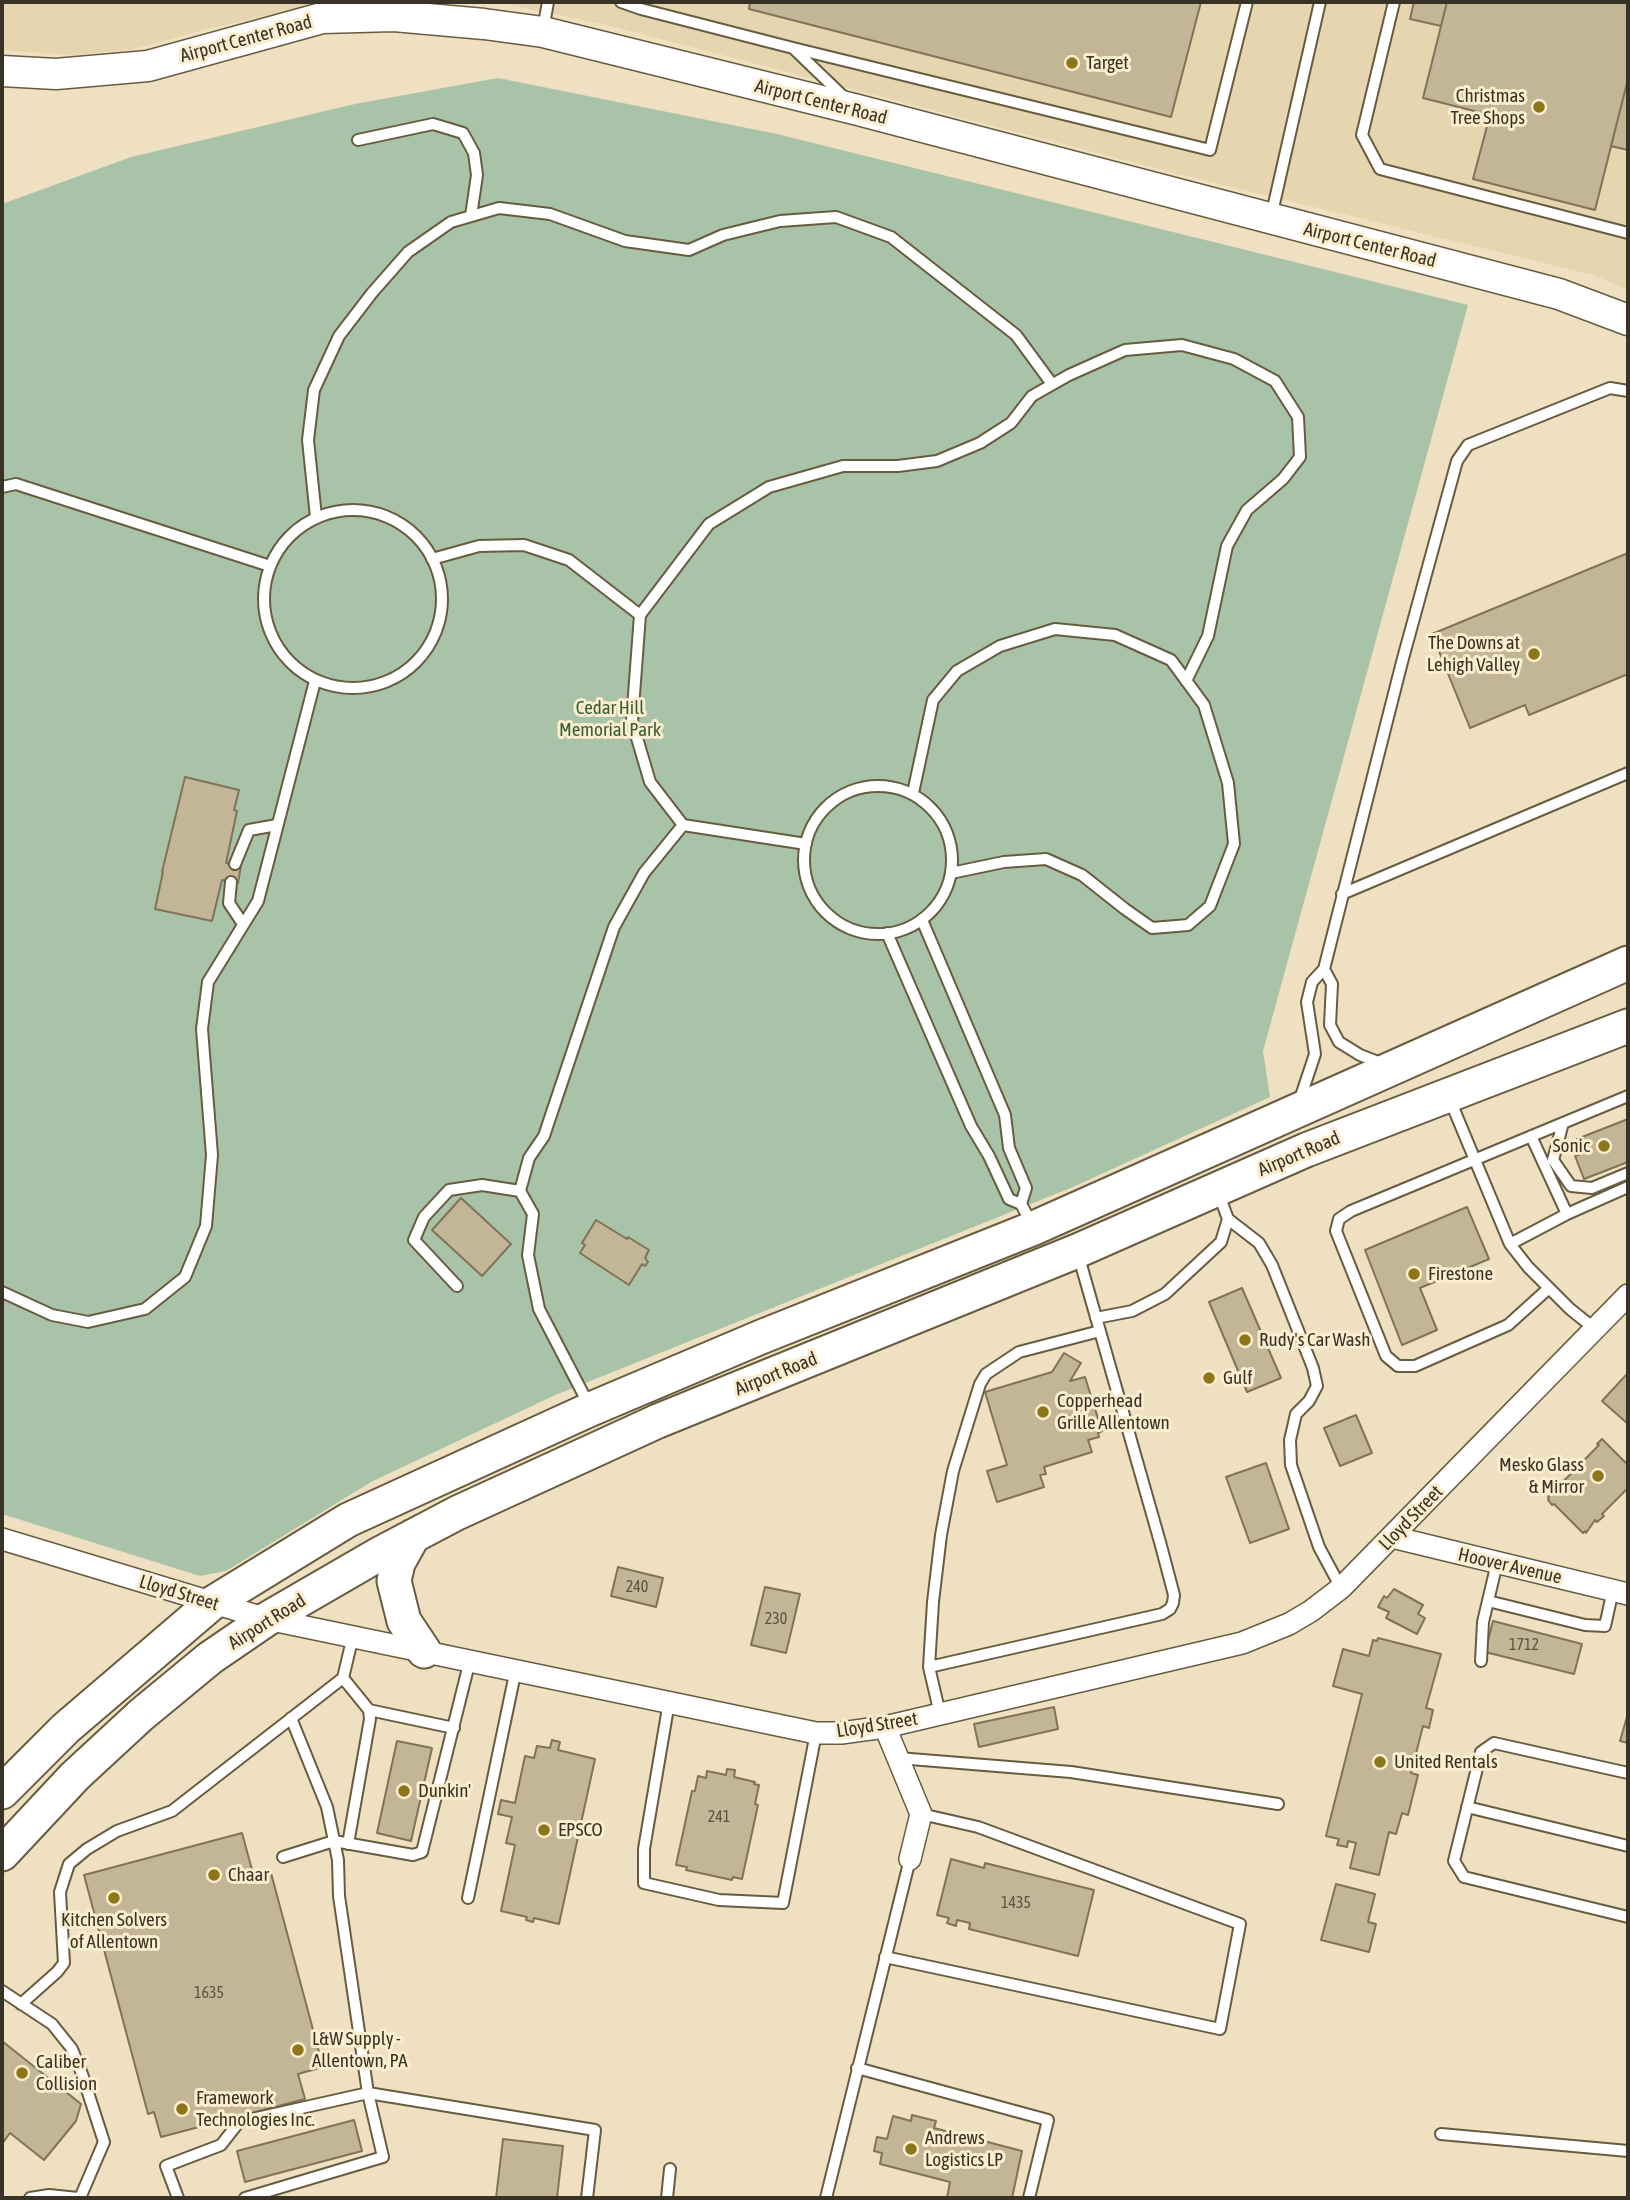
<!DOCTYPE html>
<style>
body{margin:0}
#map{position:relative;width:1630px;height:2200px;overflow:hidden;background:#eee0c1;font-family:"Asap Condensed",sans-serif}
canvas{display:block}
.frame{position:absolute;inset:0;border:4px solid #383326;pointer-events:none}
</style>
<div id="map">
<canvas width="1630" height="2200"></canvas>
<div class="frame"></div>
</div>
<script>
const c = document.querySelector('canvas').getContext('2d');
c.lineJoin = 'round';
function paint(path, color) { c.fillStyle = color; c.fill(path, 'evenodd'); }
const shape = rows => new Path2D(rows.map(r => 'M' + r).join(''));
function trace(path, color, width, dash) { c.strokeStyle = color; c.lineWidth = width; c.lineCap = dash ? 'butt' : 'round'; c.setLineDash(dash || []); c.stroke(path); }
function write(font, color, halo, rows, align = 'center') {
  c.font = font + ' "Asap Condensed",sans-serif'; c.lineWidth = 6; c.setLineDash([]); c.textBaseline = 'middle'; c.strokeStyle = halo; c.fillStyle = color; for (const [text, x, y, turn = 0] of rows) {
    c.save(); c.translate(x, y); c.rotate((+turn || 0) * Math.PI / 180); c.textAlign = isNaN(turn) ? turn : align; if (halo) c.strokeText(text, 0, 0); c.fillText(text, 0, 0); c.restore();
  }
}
const built = shape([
 [2,2,327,2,207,29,130,50,73,55,2,50],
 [496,2,1628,2,1628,290,1593,275,1166,171,611,26]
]);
const green = shape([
 [498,78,777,134,1468,305,1263,1051,1270,1097,1073,1187,553,1396,371,1482,226,1571,200,1576,2,1514,2,204,131,157,355,104]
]);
const building = shape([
 [750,2,1201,2,1171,117,749,9,750,2],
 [1414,2,1447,2,1441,26,1410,19,1414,2],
 [1447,2,1628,2,1628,79,1595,210,1473,179,1490,115,1423,98,1447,2],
 [1628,79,1628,150,1611,146,1628,79],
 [1628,553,1628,674,1529,715,1525,705,1470,728,1432,634,1628,553],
 [185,777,239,790,234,810,237,811,226,863,241,866,238,883,222,880,212,921,155,909,163,872,162,872,185,777],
 [1628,1119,1628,1162,1584,1179,1575,1156,1583,1153,1577,1139,1628,1119],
 [461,1198,511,1244,482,1276,432,1230,461,1198],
 [1467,1207,1489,1259,1420,1288,1437,1330,1402,1345,1365,1250,1467,1207],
 [596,1220,627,1239,628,1237,649,1250,645,1258,648,1262,645,1266,642,1264,629,1285,580,1253,585,1245,582,1243,596,1220],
 [1242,1288,1281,1378,1247,1392,1209,1302,1242,1288],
 [1064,1353,1081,1363,1070,1381,1085,1377,1102,1431,1098,1433,1099,1437,1088,1440,1092,1452,1044,1467,1046,1474,1040,1475,1044,1487,997,1502,987,1471,1007,1465,985,1392,1052,1372,1064,1353],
 [1627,1374,1628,1375,1628,1424,1602,1401,1627,1374],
 [1356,1415,1372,1453,1340,1466,1324,1428,1356,1415],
 [1602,1439,1628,1465,1628,1488,1602,1514,1604,1516,1597,1522,1595,1520,1586,1533,1585,1531,1583,1533,1554,1504,1552,1505,1548,1500,1549,1499,1548,1497,1599,1445,1597,1444,1602,1439],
 [1266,1463,1289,1529,1250,1543,1226,1477,1266,1463],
 [618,1567,663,1578,656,1607,611,1596,618,1567],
 [765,1587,800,1594,786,1653,751,1645,765,1587],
 [1394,1589,1423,1605,1418,1614,1425,1618,1417,1634,1386,1618,1389,1612,1378,1607,1384,1596,1387,1598,1394,1589],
 [1493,1621,1582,1644,1574,1674,1485,1652,1493,1621],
 [1378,1638,1441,1654,1426,1708,1433,1710,1429,1728,1423,1726,1411,1773,1418,1775,1408,1815,1402,1813,1396,1834,1389,1832,1379,1875,1350,1868,1356,1843,1348,1841,1347,1847,1337,1845,1339,1839,1326,1836,1362,1694,1333,1686,1343,1649,1369,1656,1373,1640,1377,1641,1378,1638],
 [1054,1707,1058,1729,979,1747,974,1724,1054,1707],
 [1628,1713,1628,1743,1620,1741,1628,1713],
 [552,1740,560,1742,558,1750,595,1759,559,1924,534,1918,533,1922,526,1920,527,1917,501,1911,515,1845,506,1843,512,1817,498,1814,501,1800,515,1803,525,1756,534,1758,537,1746,550,1748,552,1740],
 [397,1741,432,1748,411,1841,377,1833,397,1741],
 [727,1769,735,1770,734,1777,755,1782,754,1784,759,1785,755,1804,758,1805,742,1879,733,1877,732,1880,686,1870,687,1867,676,1865,692,1791,695,1791,698,1776,706,1778,707,1771,726,1775,727,1769],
 [242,1833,254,1877,271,1873,323,2067,298,2074,305,2099,161,2137,154,2112,148,2114,84,1875,242,1833],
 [951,1859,984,1868,985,1863,1094,1890,1078,1956,969,1929,970,1923,957,1920,956,1926,947,1923,949,1918,937,1915,951,1859],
 [1336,1884,1375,1894,1368,1922,1376,1924,1369,1952,1321,1940,1336,1884],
 [2,2041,81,2104,76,2121,44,2160,10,2133,2,2144,2,2041],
 [912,2115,936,2121,934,2128,1022,2151,1012,2198,947,2198,950,2182,880,2164,882,2153,874,2151,877,2137,887,2139,893,2116,911,2121,912,2115],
 [354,2120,362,2151,245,2182,237,2151,354,2120],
 [503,2139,563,2146,557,2198,496,2198,503,2139]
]);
const lane = shape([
 [621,2,641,9,793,48,1210,150,1247,2],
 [1394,2,1362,135,1380,169,1628,233],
 [543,30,548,2],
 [794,49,846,99],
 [358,140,433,124,463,133,474,153,477,175,471,216],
 [1271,217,1320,2],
 [2,487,16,484,270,566],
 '264 599a89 89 0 1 1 178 0a89 89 0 1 1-178 0Z',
 [316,517,308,440,314,390,339,336,372,293,408,252,451,222,499,208,550,214,625,241,689,250,723,235,780,221,836,217,891,237,1016,335,1052,384],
 [432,559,479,546,524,545,569,560,640,615],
 '804 860a74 74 0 1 1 148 0a74 74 0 1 1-148 0Z',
 [913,793,933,700,957,671,1000,646,1055,629,1115,635,1171,660,1204,705,1228,783,1234,844,1210,906,1188,925,1152,928,1125,909,1082,875,1046,859,1004,862,951,873],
 [806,844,683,825,650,782,632,721,640,615,709,524,769,487,843,466,898,466,937,461,980,443,1011,423,1032,396,1069,375,1125,350,1182,345,1234,359,1275,381,1298,417,1300,457,1283,479,1247,510,1227,546,1208,636,1186,681],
 [235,864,249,830,277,825],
 [231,882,229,903,243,924],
 [1342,894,1628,773],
 [922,920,1005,1115,1009,1148,1026,1188,1021,1204],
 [887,933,971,1126,989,1156,1009,1199,1021,1204,1032,1224],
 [1324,969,1402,662,1457,461,1468,445,1610,388,1628,391],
 [1450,1100,1510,1244,1528,1267,1570,1309,1595,1329],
 [1299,1102,1315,1054,1307,1002,1312,982,1324,969,1332,984,1330,1025,1339,1042,1360,1055,1383,1064],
 [1563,1123,1553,1160,1571,1186,1592,1188,1628,1173],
 [1531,1136,1567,1214],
 [1228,1219,1259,1243,1272,1265,1313,1368,1317,1386,1309,1401,1296,1414,1290,1440,1291,1465,1319,1547,1341,1588],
 [1510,1244,1567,1214,1628,1187],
 [457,1286,414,1240,424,1217,449,1190,482,1185,520,1191],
 [1549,1288,1508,1325,1415,1366,1398,1366,1386,1356,1336,1231,1339,1219,1351,1211,1628,1096],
 [2,1292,52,1315,88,1322,145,1309,185,1277,206,1226,212,1155,202,1029,208,982,258,901,315,681],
 [1096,1318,1132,1311,1165,1294,1221,1242,1228,1219,1218,1192],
 [590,1407,539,1309,528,1255,533,1214,520,1191,529,1158,544,1136,614,927,644,873,683,825],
 [1488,1601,1585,1625,1605,1626,1613,1590],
 [1481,1661,1483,1622,1497,1563],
 [929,1667,1162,1614,1170,1609,1173,1603,1174,1595,1160,1542,1078,1254],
 [343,1678,369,1710,370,1719,348,1844],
 [669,1702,644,1849,644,1883,719,1900,783,1903,816,1733],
 [369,1710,454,1728],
 [940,1714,929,1667,933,1602,941,1535,953,1471,980,1384,986,1374,1019,1352,1100,1331],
 [898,1758,1071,1772,1278,1804],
 [1628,1773,1494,1743,1481,1752,1454,1861,1464,1877,1628,1917],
 [1467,1807,1628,1846],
 [283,1857,334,1841,413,1855,422,1852,470,1660],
 [468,1898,516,1669],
 [885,1957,1220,2029,1240,1924,978,1827,921,1814],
 [2,1991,52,2024,72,2049,82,2074,104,2142,80,2198],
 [21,2004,57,1972,64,1963,60,1892,69,1864,87,1849,117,1831,172,1811,343,1678,353,1636],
 [857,2068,1048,2120,1029,2198],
 [1441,2134,1628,2151],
 [30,2198,49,2195,78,2198],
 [178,2198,166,2166,221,2145,239,2122,368,2093,595,2130,587,2198],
 [245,2198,383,2157,368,2093,339,1896,338,1860,327,1807,291,1718],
 [667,2198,670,2169],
 [826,2198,910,1859]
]);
const street = shape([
 [1392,1537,1628,1594],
 [2,1539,267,1619,816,1733,841,1733,885,1727,1242,1643,1289,1624,1311,1611,1341,1588,1628,1295],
 [885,1727,921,1814,910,1859]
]);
const secondary = shape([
 [2,71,56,74,148,66,322,18,394,16,484,24,543,32,858,110,1559,294,1628,320]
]);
const primary = shape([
 [413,1536,398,1563,394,1581,404,1621,424,1651],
 [2,1792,66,1728,211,1604,348,1520,591,1409,761,1337,1034,1228,1628,963],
 [2,1854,75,1776,141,1715,210,1658,267,1619,381,1553,457,1513,658,1421,1077,1251,1306,1150,1628,1026]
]);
const markers = [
 [1072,63,7,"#8d761a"],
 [1539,107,7,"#8d761a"],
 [1534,654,7,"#8d761a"],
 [1604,1146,7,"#8d761a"],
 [1414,1274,7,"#8d761a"],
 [1245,1340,7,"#8d761a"],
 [1209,1378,7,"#8d761a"],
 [1043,1412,7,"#8d761a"],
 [1598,1476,7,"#8d761a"],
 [1380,1762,7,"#8d761a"],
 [404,1791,7,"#8d761a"],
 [544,1830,7,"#8d761a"],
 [214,1875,7,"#8d761a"],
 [114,1898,7,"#8d761a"],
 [298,2050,7,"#8d761a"],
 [22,2073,7,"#8d761a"],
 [182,2109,7,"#8d761a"],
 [911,2149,7,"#8d761a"]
];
const numberNames = [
 ["240",637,1587],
 ["230",776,1619],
 ["1712",1524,1645],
 ["241",719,1817],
 ["1435",1016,1903],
 ["1635",209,1993]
];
const streetNames = [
 ["Airport Center Road",246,39,-15],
 ["Airport Center Road",821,102,14],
 ["Airport Center Road",1370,245,14],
 ["Airport Road",1299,1154,-23],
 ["Airport Road",776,1374,-22],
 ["Lloyd Street",1411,1518,-46],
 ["Hoover Avenue",1510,1566,13],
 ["Lloyd Street",179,1593,17],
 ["Airport Road",267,1622,-32],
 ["Lloyd Street",877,1725,-9]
];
const poiNames = [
 ["Target",1086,63],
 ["Christmas",1525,96,"right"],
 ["Tree Shops",1525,118,"right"],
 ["The Downs at",1520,643,"right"],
 ["Lehigh Valley",1520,665,"right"],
 ["Sonic",1590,1146,"right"],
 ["Firestone",1428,1274],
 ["Rudy's Car Wash",1259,1340],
 ["Gulf",1223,1378],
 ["Copperhead",1057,1401],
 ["Grille Allentown",1057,1423],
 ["Mesko Glass",1584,1465,"right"],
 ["& Mirror",1584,1487,"right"],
 ["United Rentals",1394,1762],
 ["Dunkin'",418,1791],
 ["EPSCO",558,1830],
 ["Chaar",228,1875],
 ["Kitchen Solvers",114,1920,"center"],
 ["of Allentown",114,1942,"center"],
 ["L&W Supply -",312,2039],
 ["Allentown, PA",312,2061],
 ["Caliber",36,2062],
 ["Collision",36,2084],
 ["Framework",196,2098],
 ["Technologies Inc.",196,2120],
 ["Andrews",925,2138],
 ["Logistics LP",925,2160]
];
const parkNames = [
 ["Cedar Hill",610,708],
 ["Memorial Park",610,730]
];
paint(built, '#e6d6b0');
paint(green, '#a9c3a9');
paint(building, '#c3b697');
trace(building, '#807357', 2);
trace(lane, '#685c40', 14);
trace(street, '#685c40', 24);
trace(secondary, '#685c40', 33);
trace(primary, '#685c40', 37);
trace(lane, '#fff', 10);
trace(street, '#fff', 21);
trace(secondary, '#fff', 30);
trace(primary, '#fff', 33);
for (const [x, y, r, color] of markers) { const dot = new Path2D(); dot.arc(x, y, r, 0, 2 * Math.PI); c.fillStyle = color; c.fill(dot); trace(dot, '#fbedce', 2.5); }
write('16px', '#5b5442', null, numberNames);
write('19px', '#383326', '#fbedce', streetNames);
write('19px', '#383326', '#fbedce', poiNames, 'left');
write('19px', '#345e37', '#fbedce', parkNames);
</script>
